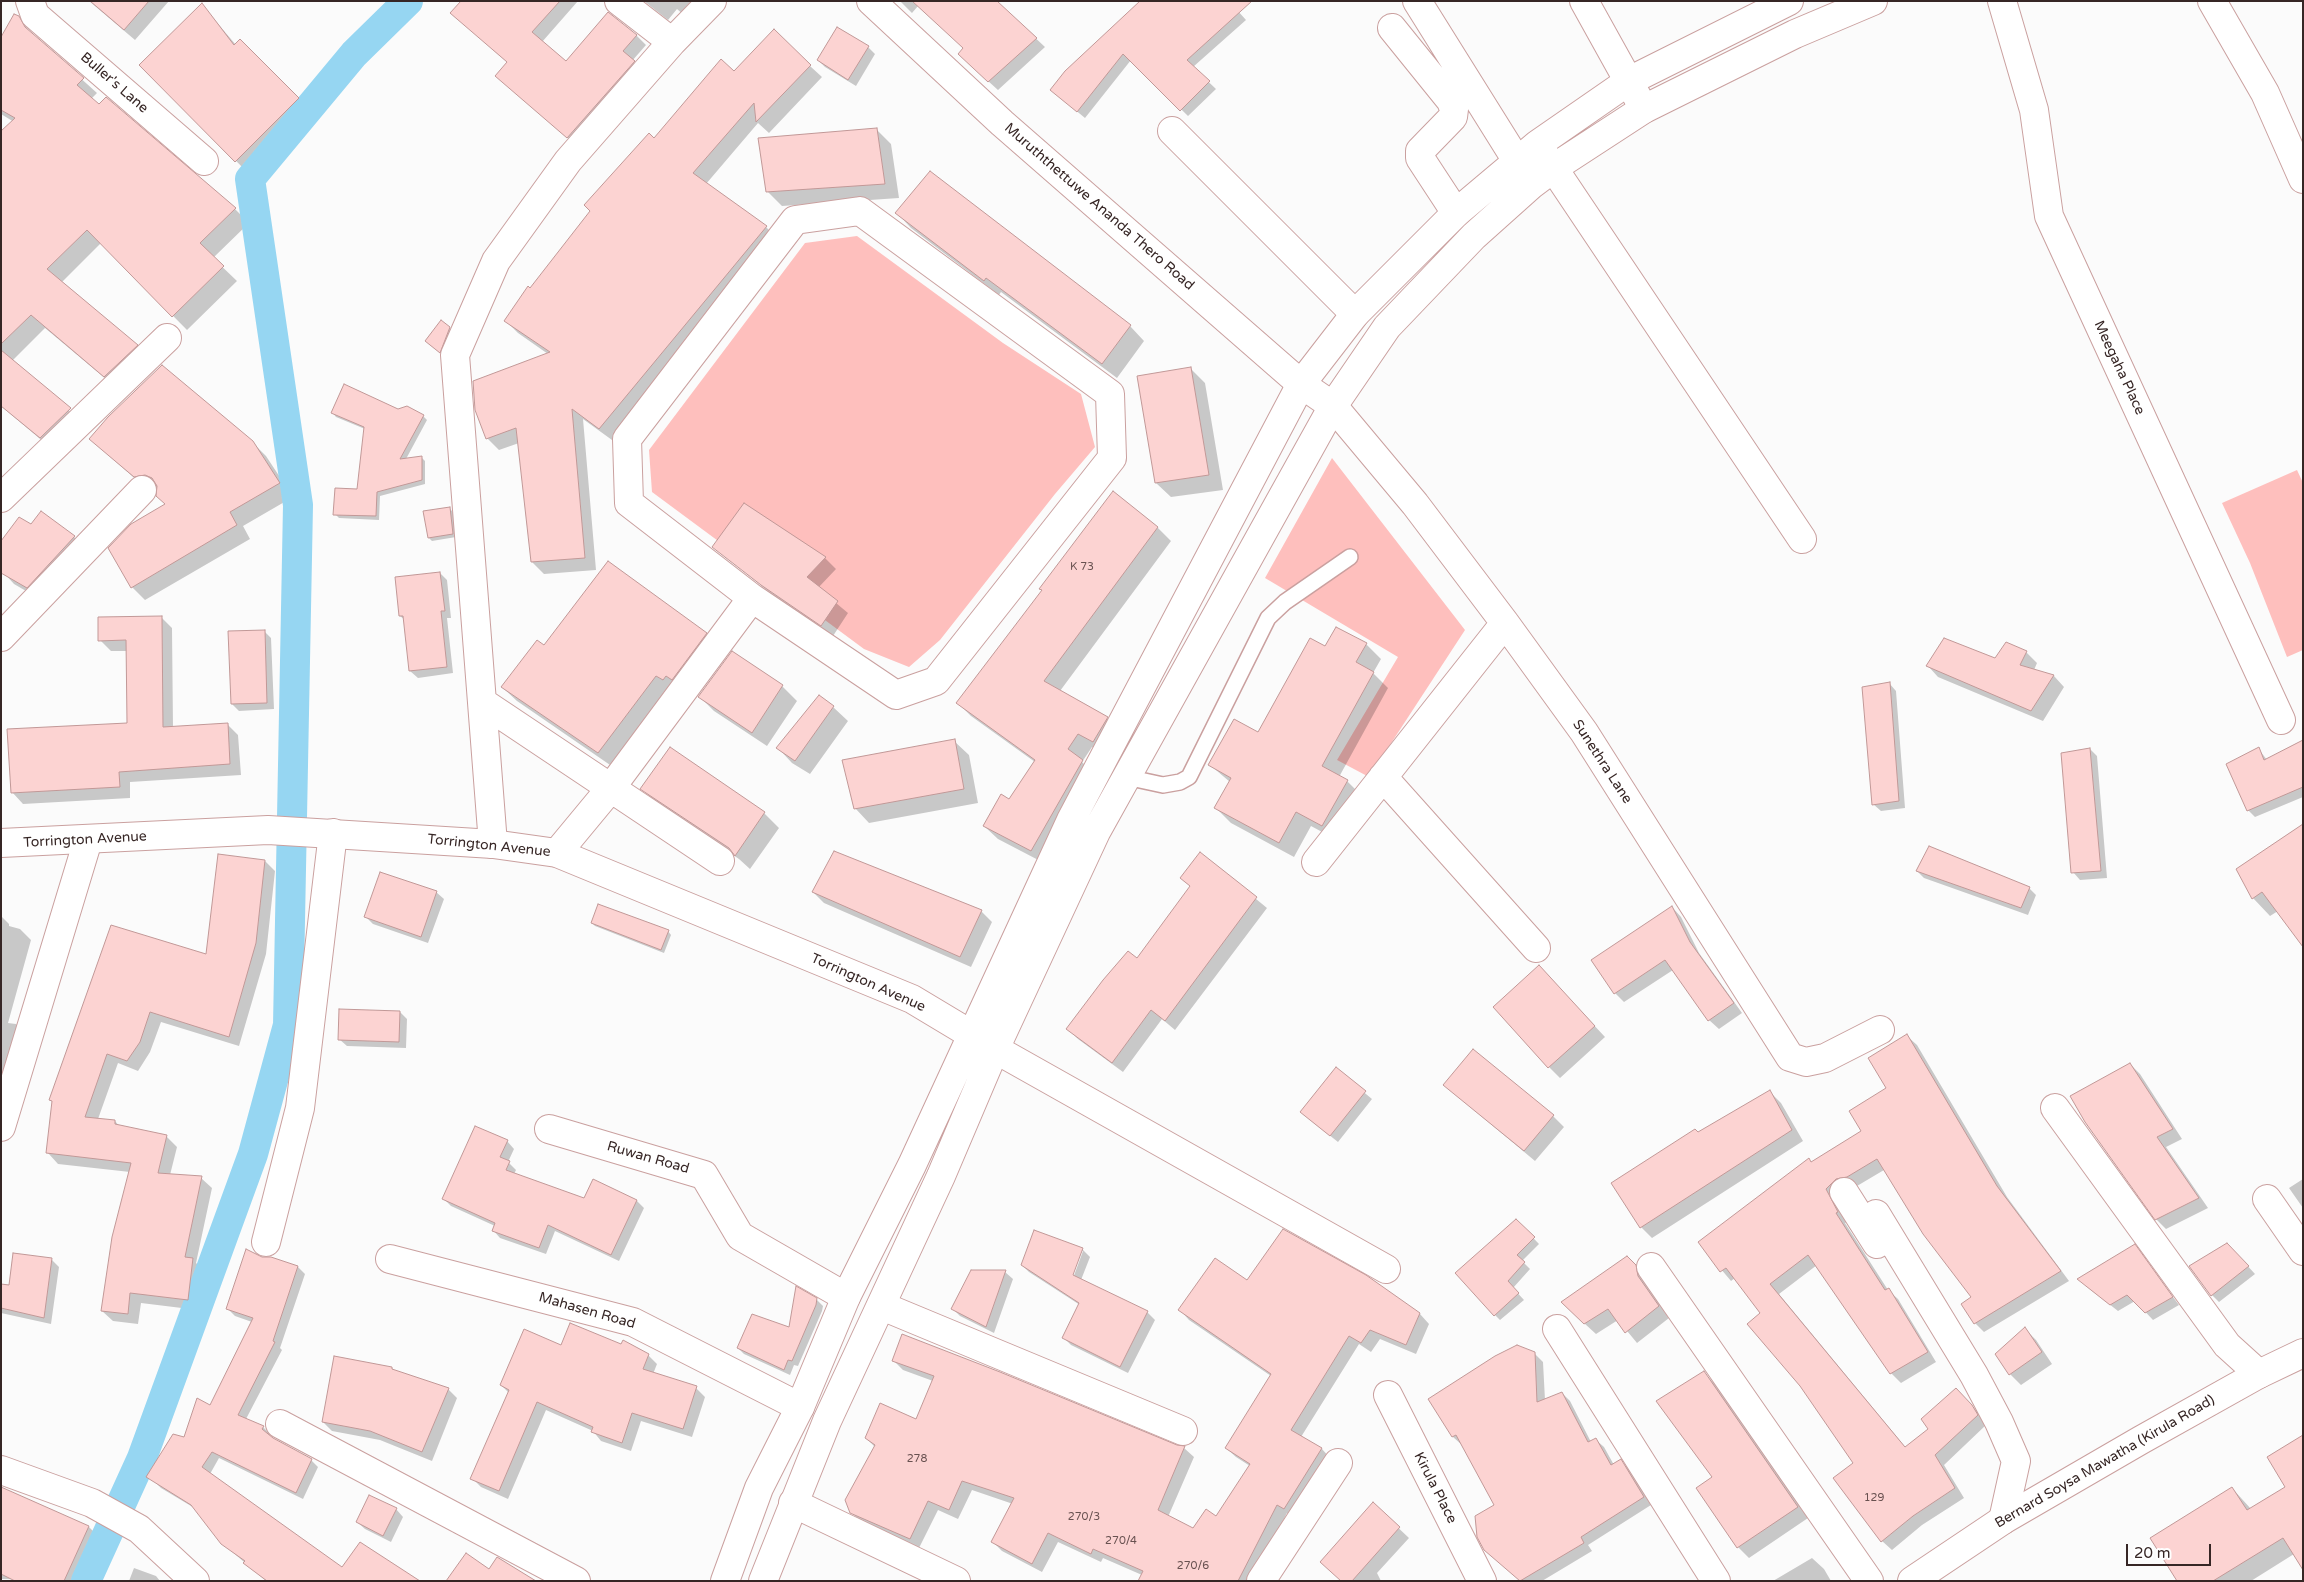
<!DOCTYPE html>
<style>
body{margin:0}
#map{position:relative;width:2304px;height:1582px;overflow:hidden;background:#fbfbfb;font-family:"Varela Round",sans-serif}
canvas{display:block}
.frame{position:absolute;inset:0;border:2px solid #362625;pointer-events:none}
.scale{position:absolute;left:2126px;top:1544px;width:85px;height:22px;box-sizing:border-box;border:2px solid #362625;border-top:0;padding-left:6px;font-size:15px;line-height:18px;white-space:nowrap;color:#362625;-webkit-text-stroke:4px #fff;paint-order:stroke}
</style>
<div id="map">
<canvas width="2304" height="1582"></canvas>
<div class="frame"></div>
<div class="scale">20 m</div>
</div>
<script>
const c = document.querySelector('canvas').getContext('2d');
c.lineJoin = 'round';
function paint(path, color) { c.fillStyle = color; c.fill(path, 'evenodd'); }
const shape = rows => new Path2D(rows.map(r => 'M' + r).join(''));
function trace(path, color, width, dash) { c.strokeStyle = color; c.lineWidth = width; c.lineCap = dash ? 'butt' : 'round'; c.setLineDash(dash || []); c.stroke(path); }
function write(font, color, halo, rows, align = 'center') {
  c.font = font + ' "Varela Round",sans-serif'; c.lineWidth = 4.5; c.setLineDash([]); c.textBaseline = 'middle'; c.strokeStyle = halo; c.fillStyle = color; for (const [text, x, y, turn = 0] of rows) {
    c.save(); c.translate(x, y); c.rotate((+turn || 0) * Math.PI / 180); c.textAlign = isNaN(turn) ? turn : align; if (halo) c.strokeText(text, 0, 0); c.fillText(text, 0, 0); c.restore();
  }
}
const green = shape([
 [857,236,1003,343,1081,394,1095,447,1055,494,940,640,909,667,864,649,652,492,649,450,805,243],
 [1332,458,1465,630,1369,777,1337,760,1398,657,1265,578],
 [2297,470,2303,483,2303,650,2287,657,2250,563,2222,503]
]);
const shadow = shape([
 [89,1,169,1,135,40],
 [462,1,578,1,542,42,566,63,636,35,646,45,632,61,644,72,578,147,496,76,508,63,452,13],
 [644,1,697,1,685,16,677,9,668,20],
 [900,1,996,1,1045,47,998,90,968,63,965,48,918,6,912,13],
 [1140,1,1229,1,1246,20,1193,67,1216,89,1188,116,1131,60,1085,118,1051,90],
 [202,5,236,45,240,40,313,114,250,175,141,65],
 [19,19,36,38,97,93,91,99,235,209,249,223,213,258,237,281,187,330,101,243,62,282,151,359,119,390,45,328,12,361,80,420,52,449,1,406,1,133,14,122,1,114,1,44],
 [838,28,868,47,875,54,856,86,825,67,818,60],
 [810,66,822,77,769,133,758,123,706,184,766,227,778,239,612,440,583,419,596,570,544,574,532,562,519,443,499,450,487,438,548,354,518,333,506,321,654,140,734,72],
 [876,129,891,144,899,198,782,206,767,191],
 [897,213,1130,326,1144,341,1117,378,1001,292,999,295,911,228],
 [449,328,453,331,443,355,429,344],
 [1190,368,1205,383,1223,490,1171,497,1156,483],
 [398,411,423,416,427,420,406,459,421,457,425,461,425,484,380,496,379,520,339,518,335,514,358,490,365,429,336,417,332,412],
 [90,439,252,442,266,456,293,497,243,526,250,539,145,600,132,587,166,505,158,488,148,490],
 [450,509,453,512,456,537,432,541,429,538],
 [32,526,74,537,85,548,38,598,14,584,3,572],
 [1157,527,1171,541,1060,691,1107,718,1121,731,1107,755,1092,747,1082,762,1095,775,1044,863,998,839,984,826,1009,800,1035,762,971,716,958,703,1043,591],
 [714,547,825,558,836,569,818,588,848,613,833,636,774,596],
 [440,573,447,580,451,618,447,618,453,673,418,678,410,671,405,620,400,616],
 [161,617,172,628,173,728,227,724,238,735,241,775,130,782,130,798,23,804,12,792,128,724,127,651,111,651,100,640],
 [264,631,271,638,274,709,239,711,232,704],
 [706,634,721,648,613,767,517,701,502,687,544,647],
 [1366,644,1381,659,1373,673,1388,688,1339,777,1347,781,1362,796,1337,840,1311,826,1294,857,1231,823,1216,808,1230,782,1210,765,1258,734,1326,648],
 [2026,652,2037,663,2034,670,2054,676,2064,687,2043,721,1938,677,1928,666,1996,659],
 [1889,683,1896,691,1905,808,1881,811,1873,804],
 [782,686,797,701,767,746,714,711,700,697],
 [833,707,848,721,810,774,792,763,778,748],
 [954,741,969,755,978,803,869,823,855,808],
 [2258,748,2267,760,2303,764,2303,797,2255,817,2248,810],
 [2090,749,2097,756,2107,878,2080,880,2073,872],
 [642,789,764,813,779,828,750,869,739,859,657,804],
 [2303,825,2278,911,2270,916,2253,898],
 [1200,853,1267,908,1175,1030,1162,1019,1123,1072,1078,1039,1068,1029,1137,960,1191,887,1181,878],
 [265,861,275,871,266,954,239,1046,161,1022,150,1052,138,1071,118,1063,98,1119,115,1121,120,1127,166,1136,177,1147,170,1175,201,1178,212,1188,196,1263,203,1270,198,1310,141,1303,138,1324,113,1321,102,1311,130,1172,58,1164,48,1153,53,1103,51,1100,207,956],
 [1917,871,2029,888,2036,895,2028,915,1924,878],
 [436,892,444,899,428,943,373,924,366,917],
 [813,892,981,911,992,922,971,967,824,903],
 [1672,907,1681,917,1699,953,1742,1013,1719,1029,1709,1020,1673,970,1624,1002,1615,993],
 [1,916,9,924,9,926,20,929,31,940,8,1023,16,1024,27,1035,1,1086],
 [592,923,668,931,671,935,664,953,595,926],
 [1550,978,1605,1037,1560,1078,1549,1067],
 [400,1012,407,1019,406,1048,347,1046,339,1039],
 [1907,1036,1917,1045,2007,1197,2069,1281,1984,1332,1975,1323,1973,1298,1884,1170,1857,1186,1847,1222,1845,1223,1888,1290,1898,1299,1936,1362,1901,1383,1891,1373,1817,1265,1779,1294,1906,1448,1930,1430,1956,1390,1982,1416,1986,1425,1944,1465,1964,1498,1922,1525,1892,1550,1882,1541,1854,1463,1762,1313,1735,1278,1731,1281,1699,1243,1812,1163,1863,1132,1888,1089],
 [2130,1064,2140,1074,2182,1139,2166,1147,2208,1208,2166,1229,2156,1219],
 [1336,1069,1372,1099,1338,1142,1309,1119],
 [1444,1085,1553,1116,1564,1127,1535,1161],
 [1770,1092,1781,1103,1803,1141,1652,1238,1641,1227,1613,1183],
 [507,1141,514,1149,508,1162,516,1170,514,1174,584,1200,594,1181,637,1201,644,1208,619,1261,555,1231,546,1254,500,1238,493,1230,495,1226,451,1206,444,1199],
 [2303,1179,2303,1208,2289,1188],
 [1516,1220,1539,1244,1522,1261,1530,1269,1513,1288,1524,1300,1500,1320,1495,1315],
 [2135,1246,2179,1305,2153,1320,2135,1301,2118,1311,2086,1286],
 [1082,1249,1090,1257,1081,1280,1147,1312,1155,1320,1128,1373,1071,1345,1063,1337,1080,1305,1029,1272,1022,1265],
 [1081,1251,1083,1251,1072,1281,1069,1280],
 [2234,1251,2255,1274,2219,1302,2212,1295],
 [1627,1257,1647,1278,1649,1288,1669,1318,1637,1343,1618,1320,1596,1334,1573,1313],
 [261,1258,298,1267,305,1274,280,1348,282,1350,246,1419,263,1427,270,1434,269,1436,311,1460,318,1467,303,1499,219,1458,210,1474,343,1569,418,1581,266,1581,222,1543,196,1509,161,1488,154,1481,210,1406,252,1322,235,1316,228,1309],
 [52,1260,59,1267,51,1324,1,1313,1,1285,10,1286],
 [972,1271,1005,1272,1013,1279,994,1333,960,1316,953,1309],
 [1365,1277,1420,1314,1429,1324,1416,1354,1380,1339,1371,1352,1359,1344,1301,1437,1322,1449,1331,1459,1294,1518,1287,1513,1252,1581,1139,1581,1142,1575,1103,1558,1101,1562,1058,1542,1042,1572,1002,1551,992,1541,1013,1504,972,1490,958,1519,938,1510,919,1548,861,1522,851,1512,875,1447,866,1438,916,1420,933,1381,903,1370,893,1360,1184,1448,1194,1457,1168,1517,1193,1530,1216,1517,1250,1466,1236,1457,1226,1448,1271,1376,1189,1320,1180,1310,1247,1282],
 [816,1299,823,1306,822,1311,798,1366,794,1365,790,1375,744,1354,738,1348,790,1328],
 [2025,1329,2036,1340,2052,1364,2021,1385,2010,1374],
 [562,1346,648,1355,657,1364,653,1374,696,1388,705,1397,692,1437,641,1421,631,1451,601,1441,593,1431,546,1410,508,1499,481,1487,472,1478,509,1393,501,1385],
 [1534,1353,1543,1362,1545,1400,1562,1393,1570,1401,1591,1442,1595,1439,1604,1447,1614,1465,1620,1461,1629,1469,1651,1505,1588,1545,1592,1551,1542,1581,1521,1581,1494,1558,1496,1505,1462,1445,1453,1437,1430,1400],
 [392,1368,395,1371,448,1389,457,1398,432,1461,380,1440,332,1431,323,1422],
 [1704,1373,1715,1384,1808,1518,1749,1558,1738,1547,1697,1488,1713,1477],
 [2287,1487,2294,1554,2251,1581,2178,1581,2232,1488,2251,1509],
 [1,1489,89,1527,99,1537,79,1581,1,1579],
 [1373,1504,1409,1538,1377,1573,1381,1581,1342,1581],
 [396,1509,403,1517,391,1542,365,1529,357,1522],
 [1812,1558,1824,1569,1831,1581,1773,1581],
 [134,1568,156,1576,160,1581,129,1581]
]);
const canal = shape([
 [86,1581,142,1458,253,1154,288,1025,298,505,250,179,354,54,408,1]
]);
const building = shape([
 [90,1,149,1,124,30,90,1],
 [461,1,560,1,532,32,566,61,608,12,637,35,623,51,635,61,567,138,495,76,507,62,450,13,461,1],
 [912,1,997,1,1037,38,988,82,958,54,963,48,912,1],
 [1140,1,1252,1,1187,60,1210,81,1180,111,1123,54,1077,112,1050,90,1065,71,1140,1],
 [202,3,234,45,240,39,299,98,235,162,139,65,202,3],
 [14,14,19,16,25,27,84,78,77,85,99,104,106,97,236,208,200,243,224,266,172,317,87,230,47,269,138,345,104,377,31,315,1,344,1,131,15,118,1,110,1,37,14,14],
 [837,27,869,46,848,80,817,60,837,27],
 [774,29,811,65,756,122,754,103,693,173,767,226,599,429,572,409,585,558,531,562,516,428,486,439,475,410,473,381,550,352,504,321,528,286,530,288,590,211,584,205,649,133,654,138,721,59,734,71,774,29],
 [877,128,885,184,766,192,758,138,877,128],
 [930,171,1131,325,1102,364,986,278,984,281,895,213,930,171],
 [441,320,450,327,440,353,425,341,441,320],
 [1,350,71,408,40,438,1,406,1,350],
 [162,365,253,441,280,483,230,512,237,525,131,588,108,548,131,524,165,504,156,496,157,486,152,478,145,475,134,477,89,439,108,417,162,365],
 [1191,367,1209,475,1155,483,1137,376,1191,367],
 [344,384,398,409,407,406,424,415,400,459,422,456,422,480,377,492,376,516,333,515,335,488,357,489,364,427,331,413,344,384],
 [1113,491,1158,527,1044,681,1108,717,1093,742,1078,734,1068,749,1083,760,1031,851,983,826,1001,794,1009,799,1035,760,956,703,1042,590,1039,589,1113,491],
 [744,503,826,557,807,577,838,601,821,626,761,585,712,547,744,503],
 [450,507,453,534,428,538,423,511,450,507],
 [41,511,75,536,27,588,1,573,1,541,19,517,31,524,41,511],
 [608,561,707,633,672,680,666,676,663,680,656,676,598,753,501,687,537,640,544,645,608,561],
 [440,572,445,611,441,611,447,667,409,671,403,616,399,616,395,577,440,572],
 [162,616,163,727,228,723,230,764,119,772,120,787,11,793,7,729,127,723,126,640,98,641,98,617,162,616],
 [1336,627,1367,643,1356,662,1374,672,1322,766,1348,780,1322,826,1296,812,1279,843,1214,808,1231,778,1208,765,1234,719,1258,732,1310,638,1325,646,1336,627],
 [265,630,267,703,231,704,228,631,265,630],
 [1944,638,1995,658,2006,642,2027,651,2020,665,2054,675,2031,711,1926,666,1944,638],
 [732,651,783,685,752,733,698,697,732,651],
 [1890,682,1899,801,1872,805,1862,687,1890,682],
 [819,695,834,706,795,761,776,748,819,695],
 [955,739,964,789,854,809,842,760,955,739],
 [2303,740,2303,787,2247,811,2226,764,2259,747,2264,760,2303,740],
 [670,747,765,812,735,856,729,848,640,789,670,747],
 [2090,748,2101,871,2071,873,2061,753,2090,748],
 [2303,824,2303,947,2262,892,2252,899,2236,869,2303,824],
 [1929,846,2030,887,2021,908,1916,871,1929,846],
 [834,851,982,910,960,957,812,892,834,851],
 [1200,852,1257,897,1165,1021,1151,1010,1112,1063,1066,1029,1103,980,1128,951,1137,958,1190,886,1180,878,1200,852],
 [218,854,265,860,256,943,229,1037,150,1012,140,1042,127,1061,107,1054,85,1117,115,1120,115,1124,167,1135,158,1173,202,1176,185,1257,193,1258,188,1300,130,1293,128,1314,101,1311,112,1237,131,1163,46,1153,52,1101,49,1100,111,925,206,954,218,854],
 [380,872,437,891,421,937,364,917,380,872],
 [598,904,669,930,661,950,591,923,598,904],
 [1672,906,1690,942,1734,1003,1708,1021,1665,960,1614,994,1591,960,1672,906],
 [1539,965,1595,1026,1548,1068,1493,1007,1539,965],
 [339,1009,400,1011,399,1042,338,1040,339,1009],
 [1907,1034,1997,1186,2061,1271,1974,1324,1961,1304,1971,1297,1923,1234,1877,1159,1847,1177,1836,1179,1826,1189,1838,1212,1836,1213,1885,1290,1889,1288,1928,1352,1890,1374,1808,1255,1770,1284,1905,1447,1928,1429,1921,1419,1956,1388,1972,1405,1978,1415,1935,1455,1955,1488,1913,1516,1881,1542,1833,1478,1853,1463,1800,1386,1747,1324,1760,1313,1726,1268,1720,1272,1698,1242,1809,1158,1811,1162,1861,1131,1849,1111,1886,1088,1868,1058,1907,1034],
 [1473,1049,1554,1115,1524,1151,1443,1085,1473,1049],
 [2130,1063,2173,1129,2157,1137,2199,1198,2155,1220,2085,1122,2070,1096,2130,1063],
 [1336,1067,1366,1091,1330,1136,1300,1112,1336,1067],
 [1770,1090,1792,1130,1640,1228,1611,1183,1695,1129,1698,1132,1770,1090],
 [475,1126,508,1140,500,1157,510,1161,506,1170,584,1198,593,1179,637,1200,611,1255,548,1225,539,1248,492,1231,495,1223,442,1199,475,1126],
 [1516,1219,1535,1237,1517,1255,1525,1262,1508,1281,1519,1293,1494,1316,1455,1273,1516,1219],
 [1283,1229,1366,1275,1420,1313,1406,1345,1370,1330,1361,1343,1349,1336,1291,1430,1322,1448,1284,1509,1277,1505,1238,1581,1138,1581,1143,1571,1093,1549,1091,1554,1048,1533,1032,1564,991,1542,1014,1498,962,1481,949,1510,928,1501,910,1539,850,1513,845,1500,875,1445,865,1438,880,1403,916,1419,934,1376,892,1361,902,1334,1000,1372,1177,1445,1185,1446,1158,1510,1193,1528,1206,1509,1216,1516,1250,1464,1225,1448,1271,1374,1178,1310,1215,1258,1247,1280,1283,1229],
 [1034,1230,1083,1248,1073,1275,1148,1311,1120,1367,1062,1338,1079,1303,1021,1265,1034,1230],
 [2227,1243,2249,1266,2211,1296,2189,1266,2227,1243],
 [2135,1244,2173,1297,2145,1313,2127,1295,2110,1305,2077,1279,2135,1244],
 [246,1249,262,1257,271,1257,298,1266,273,1341,275,1342,238,1415,264,1426,262,1429,273,1438,312,1459,296,1493,212,1452,202,1467,342,1567,360,1542,420,1581,267,1581,243,1563,245,1561,221,1544,191,1505,146,1477,173,1434,184,1437,197,1398,210,1405,253,1318,226,1309,246,1249],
 [13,1253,52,1258,44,1318,1,1308,1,1284,9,1285,13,1253],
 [1627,1256,1636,1265,1638,1276,1659,1306,1625,1333,1608,1309,1584,1324,1561,1302,1627,1256],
 [971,1270,1006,1270,986,1327,951,1309,971,1270],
 [796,1286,817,1298,816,1305,792,1361,788,1360,784,1370,737,1348,752,1314,789,1327,796,1286],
 [570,1323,621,1344,623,1340,649,1354,643,1369,697,1386,683,1429,632,1413,622,1443,591,1432,593,1427,537,1402,499,1491,470,1479,509,1390,500,1385,524,1329,561,1345,570,1323],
 [2025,1327,2042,1352,2009,1375,1995,1354,2025,1327],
 [1517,1345,1535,1352,1537,1402,1562,1392,1588,1442,1596,1438,1611,1465,1621,1459,1644,1497,1581,1537,1584,1543,1520,1581,1484,1550,1477,1537,1475,1516,1494,1505,1456,1435,1452,1437,1428,1399,1495,1356,1517,1345],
 [334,1356,392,1367,392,1369,449,1388,422,1452,370,1431,322,1422,334,1356],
 [1704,1371,1798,1507,1737,1548,1696,1488,1712,1477,1656,1401,1704,1371],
 [2303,1435,2303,1570,2283,1538,2213,1581,2177,1581,2150,1538,2232,1487,2247,1510,2285,1487,2267,1457,2303,1435],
 [1,1487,89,1526,64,1581,15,1581,1,1574,1,1487],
 [369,1495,397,1508,383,1536,356,1522,369,1495],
 [1373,1502,1400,1527,1352,1581,1341,1581,1320,1562,1373,1502],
 [466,1553,489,1569,497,1557,536,1581,446,1581,466,1553]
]);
const service = shape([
 [1126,777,1163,785,1180,782,1189,777,1268,618,1285,602,1350,557]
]);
const minor = shape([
 [30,1,35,15,204,161],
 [619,1,672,42],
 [1417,1,1517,161],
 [1584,1,1644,109],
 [2002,1,2034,110,2049,216,2281,720],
 [2212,1,2265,93,2303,179],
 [1392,28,1451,101,1454,109,1453,117,1420,151,1420,158,1456,213],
 [1172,131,1355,314],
 [1540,148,1802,539],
 [860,211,1110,394,1112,458,936,681,896,695,752,598,629,503,627,439,795,220,860,211],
 [1333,406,1415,504,1505,623,1584,732,1790,1057,1806,1062,1825,1058,1880,1030],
 [1,498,167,338],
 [1,637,142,490],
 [482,702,720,861],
 [1383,777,1536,948],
 [493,844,455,355,496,261,568,161,672,42,712,1],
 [557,853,610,789,752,598],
 [1316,862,1505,623],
 [995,1049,1386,1269],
 [2055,1108,2227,1345,2259,1374],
 [1,1127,88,840],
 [549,1129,704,1175,740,1236,846,1297],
 [1844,1192,1877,1244],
 [2267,1199,2303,1251],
 [1876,1214,1974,1375,1999,1422,2016,1461,2003,1520],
 [266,1242,300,1108,333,833],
 [390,1259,633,1322,800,1407],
 [1651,1267,1869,1581],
 [882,1306,1183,1431],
 [1557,1329,1716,1581],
 [1388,1395,1482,1581],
 [280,1424,576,1581],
 [1,1470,92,1503,139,1529,195,1581],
 [793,1503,956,1581],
 [1261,1581,1338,1463]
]);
const tertiary = shape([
 [871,1,1002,123,1301,384,1333,406]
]);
const secondary = shape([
 [1,843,268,830,493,844,557,853,912,999,992,1047]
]);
const primary = shape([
 [725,1581,759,1488,800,1407,846,1297,912,1165,1071,820,1301,384,1355,314,1456,213,1538,144,1629,81,1789,1],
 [763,1581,827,1421,941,1176,995,1049,1096,832,1333,406,1387,327,1474,236,1531,185,1555,167,1644,109,1795,34,1873,1],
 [1912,1581,2003,1520,2141,1440,2259,1374,2303,1353]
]);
const numberNames = [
 ["K 73",1082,567],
 ["278",917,1459],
 ["129",1874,1498],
 ["270/3",1084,1517],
 ["270/4",1121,1541],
 ["270/6",1193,1566]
];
const streetNames = [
 ["Buller's Lane",114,83,41],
 ["Muruththettuwe Ananda Thero Road",1099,207,41],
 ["Meegaha Place",2119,368,65],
 ["Sunethra Lane",1602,762,57],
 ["Torrington Avenue",85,840,-3],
 ["Torrington Avenue",489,846,6],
 ["Torrington Avenue",868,983,24],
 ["Ruwan Road",648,1158,16],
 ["Mahasen Road",587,1311,16],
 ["Bernard Soysa Mawatha (Kirula Road)",2105,1462,-30],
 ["Kirula Place",1435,1488,63]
];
paint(green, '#febfbd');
paint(shadow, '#0003');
trace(canal, '#96d6f2', 30);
paint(building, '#fcd3d2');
trace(building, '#c19897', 1);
trace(service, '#caa09f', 18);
trace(minor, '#caa09f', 30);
trace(tertiary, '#caa09f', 30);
trace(secondary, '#caa09f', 30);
trace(primary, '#caa09f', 30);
trace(service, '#fff', 15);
trace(minor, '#fff', 28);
trace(tertiary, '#fff', 28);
trace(secondary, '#fff', 28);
trace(primary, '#fff', 28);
write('11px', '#685150', null, numberNames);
write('14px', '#362625', '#fff', streetNames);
</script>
